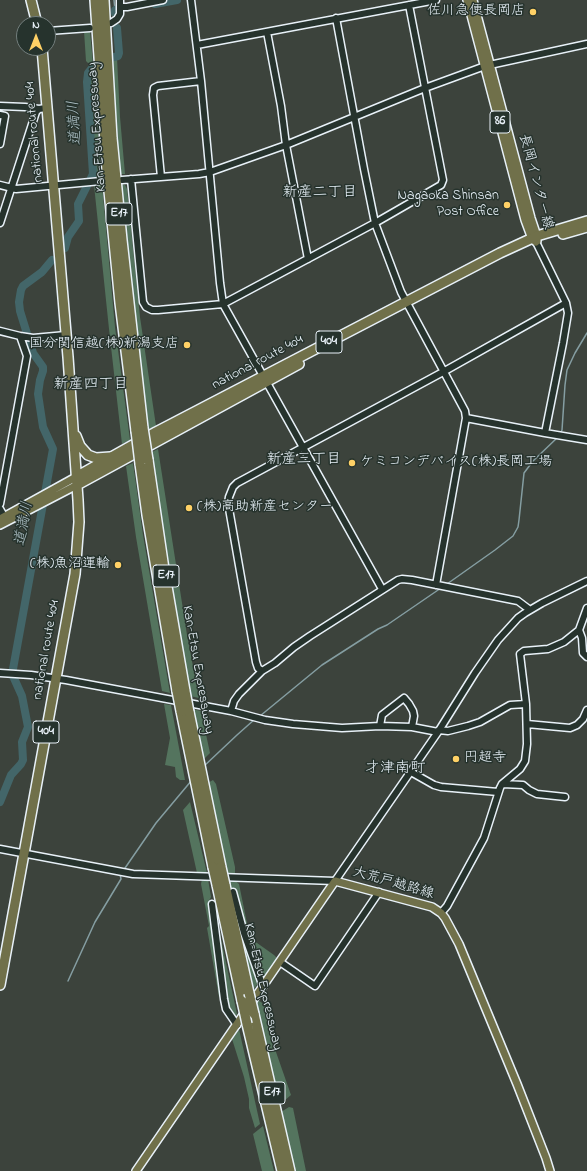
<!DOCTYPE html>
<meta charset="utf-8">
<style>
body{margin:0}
#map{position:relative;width:587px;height:1171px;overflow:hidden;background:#3c433c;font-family:"Indie Flower",sans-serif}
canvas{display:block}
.north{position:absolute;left:16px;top:16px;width:40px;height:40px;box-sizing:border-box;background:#26332d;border:1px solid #747f7e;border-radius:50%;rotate:0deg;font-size:11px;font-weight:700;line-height:16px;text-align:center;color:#e8f1f8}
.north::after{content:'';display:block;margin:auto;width:14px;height:18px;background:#ffd166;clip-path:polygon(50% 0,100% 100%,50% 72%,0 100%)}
</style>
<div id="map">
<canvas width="587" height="1171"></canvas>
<div class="north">N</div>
</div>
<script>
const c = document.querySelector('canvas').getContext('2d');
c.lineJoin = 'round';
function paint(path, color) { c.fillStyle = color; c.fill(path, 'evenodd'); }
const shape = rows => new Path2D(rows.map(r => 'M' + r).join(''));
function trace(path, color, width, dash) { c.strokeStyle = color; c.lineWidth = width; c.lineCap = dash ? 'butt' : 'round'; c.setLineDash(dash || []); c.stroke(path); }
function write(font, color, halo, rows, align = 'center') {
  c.font = font + ' "Indie Flower","Klee One",sans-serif'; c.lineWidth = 3; c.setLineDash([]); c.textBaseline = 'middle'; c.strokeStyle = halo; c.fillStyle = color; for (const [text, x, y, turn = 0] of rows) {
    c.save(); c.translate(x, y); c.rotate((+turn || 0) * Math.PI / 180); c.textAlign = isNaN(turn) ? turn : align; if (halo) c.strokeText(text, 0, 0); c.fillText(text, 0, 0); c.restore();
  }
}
const green = shape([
 [84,31,90,31,93,64,90,65,86,61],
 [117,58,120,117,125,174,120,174,115,117,111,60],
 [94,70,101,177,94,177,88,82,89,73],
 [121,184,125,185,127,189,140,317,156,426,147,430,141,376],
 [94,185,102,185,115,327,130,440,122,444,109,329],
 [158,449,187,635,199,698,190,696,162,533,150,453],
 [133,463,143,535,170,693,162,691,136,537,126,466],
 [164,704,171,705,185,780,180,780,176,777,175,767,165,765,170,738],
 [192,709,201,711,210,753,202,761],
 [213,780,216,784,235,867,235,875,228,875,206,784],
 [190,802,207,873,197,873,183,810],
 [202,879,208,879,211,897,209,901,220,997,219,997,207,928,209,926,201,884],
 [228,880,234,880,239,884,250,938,274,955,278,959,264,979,261,976,230,892],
 [234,912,258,983,252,992],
 [216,916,237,1014,236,1016,234,1016,227,1006],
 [258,1000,265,1005,276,1052,291,1095,277,1107,254,1006],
 [239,1029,260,1124,255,1128,249,1108,249,1099,244,1077,232,1039],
 [289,1107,293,1108,306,1171,295,1171,281,1112],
 [263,1126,274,1171,262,1171,253,1134]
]);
const stream = shape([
 [114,0,115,10],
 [560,434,562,430,565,385,567,370,575,353,587,333],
 [447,584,495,550,513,536,518,527,519,520,524,473,533,461,558,437],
 [260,716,322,665,378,629,387,625,441,588],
 [203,767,237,735,255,719],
 [123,871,156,823,192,780],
 [68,981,95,922,121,879,120,874]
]);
const river = shape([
 [155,4,177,0],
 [115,13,115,10,117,9],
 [114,57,118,56,119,53,117,28],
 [91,178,93,174,87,82,88,73,92,68],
 [65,248,68,237,79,221,78,204,87,186],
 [0,802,11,775,21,764,23,760,22,742,28,727,22,696,13,676,13,669,53,449,43,427,38,394,40,380,43,371,43,367,33,353,20,311,19,302,21,290,23,286,42,272,52,260]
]);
const minor = shape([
 [191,0,201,81,220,283,223,304,382,589],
 [120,7,127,7,163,0],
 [336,18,364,169,375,223,401,292,465,411,466,418,436,585],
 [111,23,117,19,120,14,120,0],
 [48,31,90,28],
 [267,32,281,106,286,145,308,259],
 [197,45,436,0],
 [0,106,25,107,39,109],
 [0,115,5,116,0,144],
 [161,177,153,95,154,88,158,86,201,81],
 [131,179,143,302,146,307,152,310,158,310,223,304,375,223,441,185,443,180,409,5],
 [122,180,199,174,210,172,286,145,425,88,485,66,587,44],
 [0,185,16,189,101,181],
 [0,223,36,112,39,109,46,108],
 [566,303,568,313,563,343,545,433,587,440],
 [0,331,20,336,33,338,66,335],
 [466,418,545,433],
 [0,504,27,356,20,336],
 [0,509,4,516],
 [579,630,582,638,583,653,587,657],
 [262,671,258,668,256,662,228,503,229,497,233,487,237,483,443,372,566,303,536,242],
 [0,673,31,675,66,680,231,711,265,720,293,724,342,728,380,726,412,727,438,732],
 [231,711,234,701,239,694,262,671,275,663,294,647,310,636,398,580,402,579,412,580,518,601,530,610],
 [527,724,570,728,577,725,583,719,587,710],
 [380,726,382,715,404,698,409,704,413,711,414,716,412,727],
 [439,730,448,731,468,726,480,722,510,705,526,704],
 [411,772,434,785,441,787,498,792],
 [503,784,523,785,529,790,537,794,565,797],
 [0,849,133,874,335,881,438,732,475,673,498,640,518,618,525,613,542,603,587,581],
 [233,892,244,933,263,987],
 [212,904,224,999,226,1009,237,1025],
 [441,913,447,906,484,838,500,788,502,784,520,769,525,761,527,744,526,704,520,654,524,651,548,649,564,642,579,630,587,608],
 [280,962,315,986,379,892]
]);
const major = shape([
 [467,0,525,220,532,239,536,242],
 [473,0,531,218,537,236,537,241],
 [0,519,76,477],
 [0,525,77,485],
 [136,1171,335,881,432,907,441,913,445,918,459,944,517,1084,546,1158,550,1171]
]);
const highway = shape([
 [31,0,37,24],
 [95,0,107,171,120,303,136,431],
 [104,0,112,138,122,240,143,428],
 [563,234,587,227],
 [76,436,80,446,88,455,96,458,110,457],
 [148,460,164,569,185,691],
 [140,464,147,515,177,691],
 [76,477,156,432,500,253,537,236,587,221],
 [77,485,299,364],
 [181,711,213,867],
 [189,712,221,867],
 [217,885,242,1001],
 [225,885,249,993],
 [0,985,75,574,79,522,78,500,68,357,42,48],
 [254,1014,290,1171],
 [247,1024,282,1171]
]);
const highwayBridge = shape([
 [143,428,148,460],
 [136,431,140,464],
 [177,691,181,711],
 [185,691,189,712],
 [213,867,217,885],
 [221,867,225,885],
 [249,993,254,1014],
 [242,1001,247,1024]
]);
const markers = [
 [533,12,4,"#ffd166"],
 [507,205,4,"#ffd166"],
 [187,345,4,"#ffd166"],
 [352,463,4,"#ffd166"],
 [189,508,4,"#ffd166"],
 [118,565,4,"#ffd166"],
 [456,759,4,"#ffd166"]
];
const shields = [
 [500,122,20],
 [119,214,26],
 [329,342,26],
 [166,576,26],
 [46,732,26],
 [272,1093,26]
];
const shieldNames = [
 ["86",500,122],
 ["E17",119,214],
 ["404",329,342],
 ["E17",166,576],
 ["404",46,732],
 ["E17",272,1093]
];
const poiNames = [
 ["佐川急便長岡店",525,12],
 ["Nagaoka Shinsan",499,197],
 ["Post Office",499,213],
 ["国分関信越(株)新潟支店",179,345],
 ["ケミコンデバイス(株)長岡工場",360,463,"left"],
 ["(株)高助新産センター",197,508,"left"],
 ["(株)魚沼運輸",110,565],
 ["円超寺",464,759,"left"]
];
const streetNames = [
 ["Kan-Etsu Expressway",98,127,-94],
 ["national route 404",35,132,-95],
 ["長岡インター線",535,182,75],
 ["national route 404",258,363,-28],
 ["national route 404",47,650,-80],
 ["Kan-Etsu Expressway",197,670,80],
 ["大荒戸越路線",393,884,16],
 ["Kan-Etsu Expressway",262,987,77]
];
const waterNames = [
 ["道満川",76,123,-94],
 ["道満川",25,524,-80]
];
const neighbourhoodNames = [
 ["新産二丁目",320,194],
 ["新産四丁目",91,386],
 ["新産三丁目",304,461],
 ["才津南町",395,770]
];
paint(green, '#54745e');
trace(stream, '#859ea2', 1.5);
trace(river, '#436669', 8);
trace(minor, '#e8f1f8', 9);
trace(major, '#e8f1f8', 10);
trace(highway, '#e8f1f8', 12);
trace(minor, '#26332d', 6);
trace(major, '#70704a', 7);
trace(highway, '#70704a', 9);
trace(highwayBridge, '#e8f1f8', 12, []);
trace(highwayBridge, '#70704a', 9);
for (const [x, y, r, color] of markers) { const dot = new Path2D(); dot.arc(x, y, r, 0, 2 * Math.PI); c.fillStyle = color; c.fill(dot); trace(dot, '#26332d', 1.5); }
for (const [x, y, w] of shields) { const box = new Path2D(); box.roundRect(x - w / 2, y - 11, w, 22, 3); c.fillStyle = '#26332d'; c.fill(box); trace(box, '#e8f1f8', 1); }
write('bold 13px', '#e8f1f8', null, shieldNames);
write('14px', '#e8f1f8', '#26332d', poiNames, 'right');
write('14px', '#e8f1f8', '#26332d', streetNames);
write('italic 15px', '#aec0c6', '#26332d', waterNames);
write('15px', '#e8f1f8', '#26332d', neighbourhoodNames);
</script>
